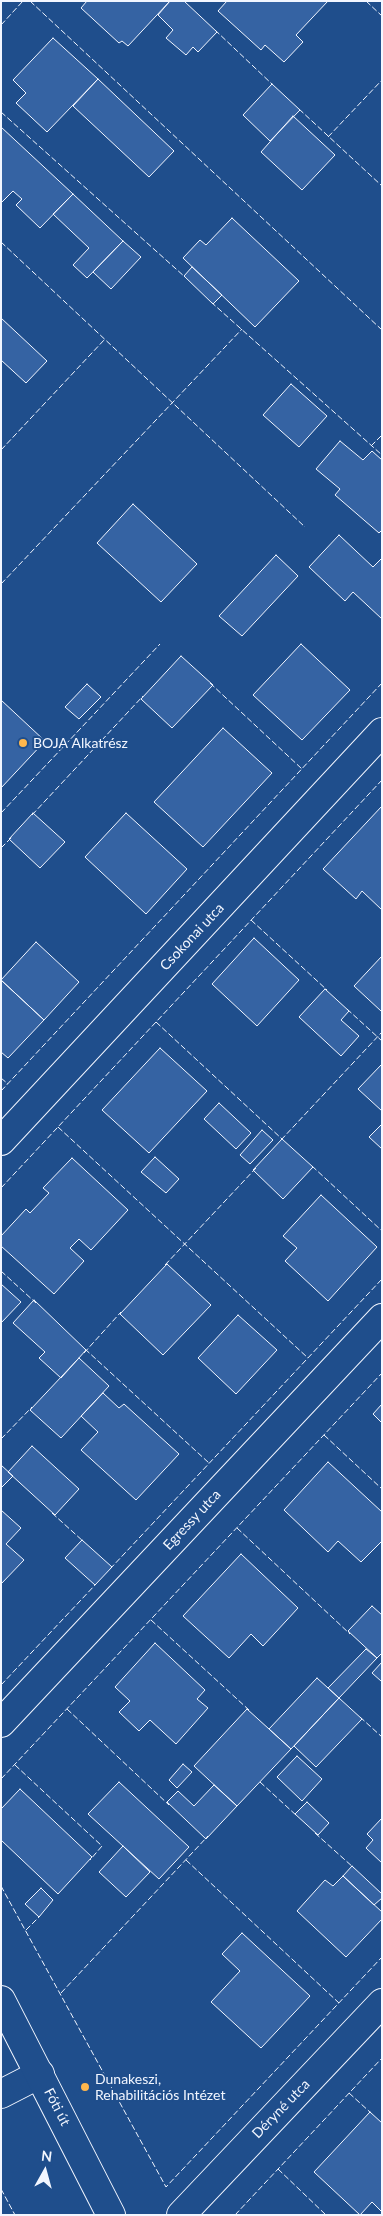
<!DOCTYPE html>
<meta charset="utf-8">
<style>
body{margin:0}
#map{position:relative;width:383px;height:2216px;overflow:hidden;background:#1f4e8c;font-family:Lato,sans-serif}
canvas{display:block}
.frame{position:absolute;inset:0;border:2px solid #f2f6ff;pointer-events:none}
.north{position:absolute;left:20px;top:2146px;width:50px;height:50px;-webkit-text-stroke:4px #1f4e8c;paint-order:stroke;rotate:7deg;font-size:14px;font-weight:700;line-height:20px;text-align:center;color:#f2f6ff}
.north::after{content:'';display:block;margin:auto;width:18px;height:22px;background:#f2f6ff;clip-path:polygon(50% 0,100% 100%,50% 72%,0 100%)}
</style>
<div id="map">
<canvas width="383" height="2216"></canvas>
<div class="frame"></div>
<div class="north">N</div>
</div>
<script>
const c = document.querySelector('canvas').getContext('2d');
c.lineJoin = 'round';
function paint(path, color) { c.fillStyle = color; c.fill(path, 'evenodd'); }
const shape = rows => new Path2D(rows.map(r => 'M' + r).join(''));
function trace(path, color, width, dash) { c.strokeStyle = color; c.lineWidth = width; c.lineCap = dash ? 'butt' : 'round'; c.setLineDash(dash || []); c.stroke(path); }
function write(font, color, halo, rows, align = 'center') {
  c.font = font + ' Lato,sans-serif'; c.lineWidth = 4; c.setLineDash([]); c.textBaseline = 'middle'; c.strokeStyle = halo; c.fillStyle = color; for (const [text, x, y, turn = 0] of rows) {
    c.save(); c.translate(x, y); c.rotate((+turn || 0) * Math.PI / 180); c.textAlign = isNaN(turn) ? turn : align; if (halo) c.strokeText(text, 0, 0); c.fillText(text, 0, 0); c.restore();
  }
}
const building = shape([
 [87,1,170,1,128,46,122,41,119,43,81,8,87,1],
 [170,1,184,1,217,32,198,52,193,47,186,55,166,38,173,30,158,15,170,1],
 [227,1,328,1,296,35,303,42,284,62,265,45,261,50,218,11,227,1],
 [53,38,98,79,47,132,16,103,26,93,13,80,53,38],
 [98,79,174,151,149,177,73,106,98,79],
 [272,84,300,110,270,141,243,115,272,84],
 [293,116,335,155,302,190,261,152,293,116],
 [1,127,73,194,40,228,16,205,22,199,13,191,1,203,1,127],
 [73,194,123,241,87,278,73,265,89,248,53,214,73,194],
 [232,218,299,281,255,327,183,258,200,240,206,245,232,218],
 [123,241,141,257,111,289,93,272,123,241],
 [192,267,222,295,213,304,184,276,192,267],
 [1,318,47,361,26,383,1,360,1,318],
 [291,384,327,416,299,447,263,415,291,384],
 [340,441,363,460,372,451,382,460,382,530,379,533,335,495,340,489,316,469,340,441],
 [133,504,197,564,161,602,97,543,133,504],
 [339,535,373,567,382,558,382,619,353,592,345,601,309,567,339,535],
 [276,555,298,576,242,636,219,616,276,555],
 [301,644,350,690,302,740,253,695,301,644],
 [181,656,213,685,172,728,141,699,181,656],
 [87,684,101,697,79,719,65,707,87,684],
 [1,700,45,741,1,788,1,700],
 [223,728,272,773,203,847,154,802,223,728],
 [382,806,382,910,362,891,356,899,323,869,382,806],
 [33,813,65,842,40,868,9,839,33,813],
 [126,813,187,869,146,914,85,857,126,813],
 [254,938,299,980,257,1026,212,984,254,938],
 [36,942,79,982,44,1020,1,980,36,942],
 [382,956,382,1011,381,1011,354,986,382,956],
 [1,980,44,1020,8,1058,1,1052,1,980],
 [325,989,349,1011,341,1020,359,1036,341,1056,299,1017,325,989],
 [160,1048,207,1091,149,1153,102,1110,160,1048],
 [382,1064,382,1111,358,1089,382,1064],
 [219,1103,251,1133,236,1149,204,1119,219,1103],
 [382,1124,382,1149,369,1137,382,1124],
 [262,1130,273,1140,250,1164,240,1155,262,1130],
 [282,1139,313,1167,283,1199,253,1170,282,1139],
 [155,1157,179,1179,166,1193,141,1172,155,1157],
 [72,1158,128,1210,91,1250,79,1239,70,1248,84,1261,54,1294,1,1246,1,1236,26,1209,30,1213,49,1193,43,1188,72,1158],
 [321,1195,377,1247,328,1301,285,1261,297,1248,283,1236,321,1195],
 [167,1264,211,1305,163,1355,120,1314,167,1264],
 [1,1284,21,1302,1,1323,1,1284],
 [34,1300,86,1350,61,1378,39,1358,45,1352,13,1323,34,1300],
 [238,1315,277,1350,236,1394,198,1358,238,1315],
 [79,1358,109,1386,61,1438,30,1410,79,1358],
 [103,1393,119,1408,124,1404,179,1454,136,1500,81,1450,98,1432,81,1416,103,1393],
 [382,1404,382,1423,373,1414,382,1404],
 [32,1446,79,1489,55,1515,8,1472,32,1446],
 [328,1462,382,1512,382,1541,361,1562,338,1541,328,1552,284,1510,328,1462],
 [1,1465,13,1476,1,1488,1,1465],
 [1,1510,21,1528,6,1544,24,1560,1,1584,1,1510],
 [82,1540,112,1567,95,1585,65,1558,82,1540],
 [241,1554,298,1608,263,1646,251,1634,229,1658,183,1616,241,1554],
 [372,1606,382,1615,382,1653,377,1658,348,1631,372,1606],
 [155,1643,205,1690,197,1699,208,1708,176,1744,150,1720,139,1731,119,1712,130,1701,115,1687,155,1643],
 [366,1649,377,1658,339,1698,328,1688,366,1649],
 [382,1662,382,1680,381,1681,372,1673,382,1662],
 [317,1678,339,1698,291,1749,269,1729,317,1678],
 [339,1698,362,1719,316,1767,294,1746,339,1698],
 [247,1709,291,1749,237,1806,194,1766,247,1709],
 [297,1756,322,1779,302,1801,277,1777,297,1756],
 [183,1764,192,1772,177,1788,169,1780,183,1764],
 [119,1782,189,1847,159,1879,88,1814,119,1782],
 [214,1785,237,1806,206,1839,167,1802,178,1791,194,1806,214,1785],
 [20,1789,92,1857,58,1894,1,1840,1,1809,20,1789],
 [307,1802,329,1823,318,1835,295,1814,307,1802],
 [382,1818,382,1863,366,1848,373,1840,367,1834,382,1818],
 [123,1846,150,1872,126,1897,99,1872,123,1846],
 [352,1866,382,1894,382,1898,374,1905,343,1876,352,1866],
 [343,1876,382,1912,382,1919,346,1957,297,1911,325,1880,333,1886,343,1876],
 [41,1888,53,1900,39,1917,25,1904,41,1888],
 [242,1933,310,1996,261,2048,211,2002,240,1971,222,1954,242,1933],
 [370,2112,382,2123,382,2212,372,2202,360,2215,314,2172,370,2112]
]);
const minor = shape([
 [1,1141,382,732],
 [1,1723,382,1318],
 [1,2094,40,2074],
 [181,2215,382,2003]
]);
const major = shape([
 [1,2000,111,2215]
]);
const fence = shape([
 [30,1,382,330],
 [366,1,382,16],
 [1,25,23,1],
 [215,30,273,85],
 [299,109,382,186],
 [1,112,185,277],
 [328,137,382,80],
 [1,242,305,527],
 [211,302,382,455],
 [371,446,382,435],
 [1,450,105,339],
 [1,584,242,329],
 [210,683,302,769],
 [1,813,160,644],
 [32,815,143,696],
 [1,848,12,837],
 [251,920,327,990],
 [347,1009,382,1041],
 [156,1022,282,1139],
 [1,1078,8,1084],
 [1,1091,382,683],
 [58,1127,308,1358],
 [281,1140,382,1032],
 [312,1166,382,1231],
 [1,1188,382,780],
 [165,1265,256,1168],
 [1,1271,36,1303],
 [85,1349,209,1463],
 [84,1353,121,1312],
 [324,1435,382,1489],
 [1,1439,32,1407],
 [52,1513,84,1542],
 [237,1528,350,1634],
 [110,1569,382,1279],
 [151,1620,249,1710],
 [1,1685,96,1584],
 [67,1709,169,1805],
 [360,1717,382,1737],
 [15,1765,102,1846,90,1860],
 [1,1779,382,1373],
 [260,1782,297,1816],
 [315,1833,354,1868],
 [186,1860,339,2003],
 [1,1886,166,2187,382,1957],
 [26,1930,40,1916],
 [61,1993,208,1836],
 [349,2093,371,2113],
 [278,2169,326,2215],
 [1,2189,15,2215],
 [235,2215,382,2058]
]);
const markers = [
 [23,743,5,"#ffb74d"],
 [85,2087,5,"#ffb74d"]
];
const poiNames = [
 ["BOJA Alkatrész",33,743],
 ["Dunakeszi,",95,2079],
 ["Rehabilitációs Intézet",95,2095]
];
const streetNames = [
 ["Csokonai utca",192,937,-47],
 ["Egressy utca",192,1520,-47],
 ["Fóti út",57,2107,63],
 ["Déryné utca",281,2109,-46]
];
paint(building, '#3563a3');
trace(building, '#f2f6ff', 1);
trace(minor, '#f2f6ff', 30);
trace(major, '#f2f6ff', 30);
trace(minor, '#1f4e8c', 28);
trace(major, '#1f4e8c', 28);
trace(fence, '#f2f6ff', 1, [6, 2.5]);
for (const [x, y, r, color] of markers) { const dot = new Path2D(); dot.arc(x, y, r, 0, 2 * Math.PI); c.fillStyle = color; c.fill(dot); trace(dot, '#1f4e8c', 2); }
write('14px', '#f2f6ff', '#1f4e8c', poiNames, 'left');
write('14px', '#f2f6ff', '#1f4e8c', streetNames);
</script>
